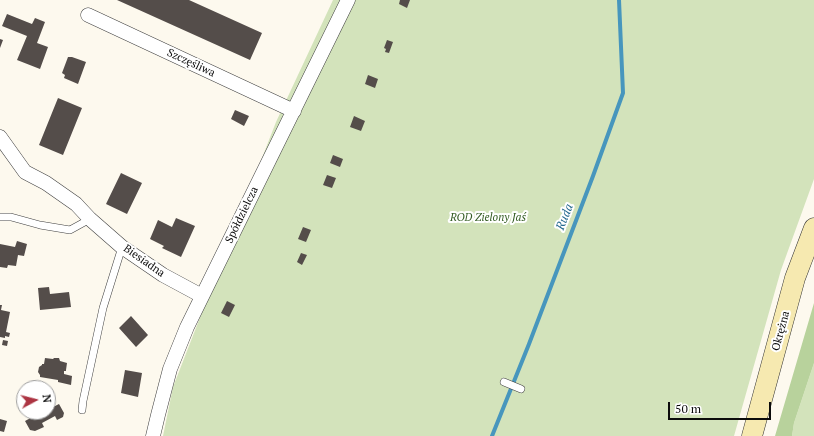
<!DOCTYPE html>
<meta charset="utf-8">
<style>
body{margin:0}
#map{position:relative;width:814px;height:436px;overflow:hidden;background:#fdf9ee;font-family:"PT Serif",serif}
canvas{display:block}
.north{position:absolute;left:16px;top:380px;width:40px;height:40px;box-sizing:border-box;background:#fff;border:1px solid #9e9e9e;border-radius:50%;rotate:83deg;font-size:11px;font-weight:700;line-height:16px;text-align:center;color:#0c0c0c}
.north::after{content:'';display:block;margin:auto;width:14px;height:18px;background:#ac3442;clip-path:polygon(50% 0,100% 100%,50% 72%,0 100%)}
.scale{position:absolute;left:668px;top:402px;width:103px;height:18px;box-sizing:border-box;border:2px solid #0c0c0c;border-top:0;padding-left:5px;font-size:12px;line-height:14px;white-space:nowrap;color:#0c0c0c;-webkit-text-stroke:3px #fff;paint-order:stroke}
</style>
<div id="map">
<canvas width="814" height="436"></canvas>
<div class="north">N</div>
<div class="scale">50 m</div>
</div>
<script>
const c = document.querySelector('canvas').getContext('2d');
c.lineJoin = 'round';
function fillPath(path, color) { c.fillStyle = color; c.fill(path, 'evenodd'); }
const poly = rows => new Path2D(rows.map(r => 'M' + r).join(''));
function trace(path, color, width, dash) { c.strokeStyle = color; c.lineWidth = width; c.lineCap = dash ? 'butt' : 'round'; c.setLineDash(dash || []); c.stroke(path); }
function drawText(font, color, halo, rows, align = 'center') {
  c.font = font + ' "PT Serif",serif'; c.lineWidth = 4; c.setLineDash([]); c.textBaseline = 'middle'; c.strokeStyle = halo; c.fillStyle = color; for (const [text, x, y, turn = 0] of rows) {
    c.save(); c.translate(x, y); c.rotate((+turn || 0) * Math.PI / 180); c.textAlign = isNaN(turn) ? turn : align; if (halo) c.strokeText(text, 0, 0); c.fillText(text, 0, 0); c.restore();
  }
}
fillPath(poly([
 [333,0,814,0,814,179,781,270,734,436,163,436,173,387,276,122],
 [814,363,814,436,792,436,794,423]
]), '#d3e3bb');
fillPath(poly([
 [814,303,814,363,794,423,792,436,775,436]
]), '#b8d29c');
trace(poly([
 [492,436,529,344,593,176,623,93,619,0]
]), '#4796bd', 4);
fillPath(poly([
 [117,0,189,0,262,33,250,60],
 [400,0,410,0,407,8,399,4],
 [7,14,32,24,35,18,45,22,37,43,48,47,40,69,17,60,27,36,2,26],
 [0,39,3,40,0,48],
 [387,40,393,42,389,53,385,52,386,49,384,48],
 [68,57,72,57,86,62,78,84,64,78,65,75,62,73],
 [368,75,378,79,375,88,365,84],
 [58,98,82,108,63,155,39,145],
 [235,110,249,116,244,126,231,119],
 [354,116,365,121,361,131,350,127],
 [333,155,343,159,340,167,330,163],
 [121,173,142,183,127,214,106,204],
 [327,175,336,178,332,188,323,185],
 [176,218,195,226,181,257,162,248,164,246,150,239,158,220,172,227],
 [303,227,311,230,306,242,298,239],
 [17,241,27,244,24,256,18,255,16,266,8,265,7,268,0,267,0,244,15,247],
 [301,253,307,255,302,265,297,262],
 [49,287,50,294,69,292,71,307,40,310,38,288],
 [227,301,235,305,229,317,221,313],
 [0,305,2,305,1,310,10,312,6,332,10,333,9,337,5,336,5,338,0,337],
 [131,316,148,335,136,347,119,328],
 [3,340,8,341,7,346,2,345],
 [45,358,53,359,54,358,59,358,60,361,67,363,66,370,66,371,64,371,64,374,72,376,71,385,58,382,58,380,40,377,40,375,38,372,39,367,42,365,42,364,44,364],
 [125,370,142,373,138,397,121,393],
 [50,402,53,407,59,404,64,413,63,417,57,420,55,416,42,423,44,427,35,431,30,430,25,421,36,415,35,412,48,412,48,404],
 [0,419,7,421,4,432,0,431]
]), '#544d4a');
const lane = poly([
 [0,217,11,217,40,225,70,230,90,219],
 [504,382,521,389],
 [82,410,83,401,103,308,122,247]
]);
const street = poly([
 [88,15,294,111],
 [0,137,25,172,46,183,76,204,90,219,122,247,163,275,202,296],
 [153,436,158,415,170,369,187,327,348,0]
]);
const secondary = poly([
 [752,436,795,278,814,228]
]);
trace(lane, '#3f3f3f', 8);
trace(street, '#3f3f3f', 15);
trace(secondary, '#2e2e2e', 21);
trace(lane, '#fff', 7);
trace(street, '#fff', 14);
trace(secondary, '#f6e9b0', 20);
drawText('11px', '#0c0c0c', '#fff', [
 ["Szczęśliwa",191,63,25],
 ["Spółdzielcza",242,215,-64],
 ["Biesiadna",144,261,35],
 ["Okrężna",781,331,-75]
]);
drawText('italic 11px', '#345c24', '#fff', [
 ["ROD Zielony Jaś",488,218]
]);
drawText('italic 12px', '#24688f', '#fff', [
 ["Ruda",565,217,-69]
]);
</script>
